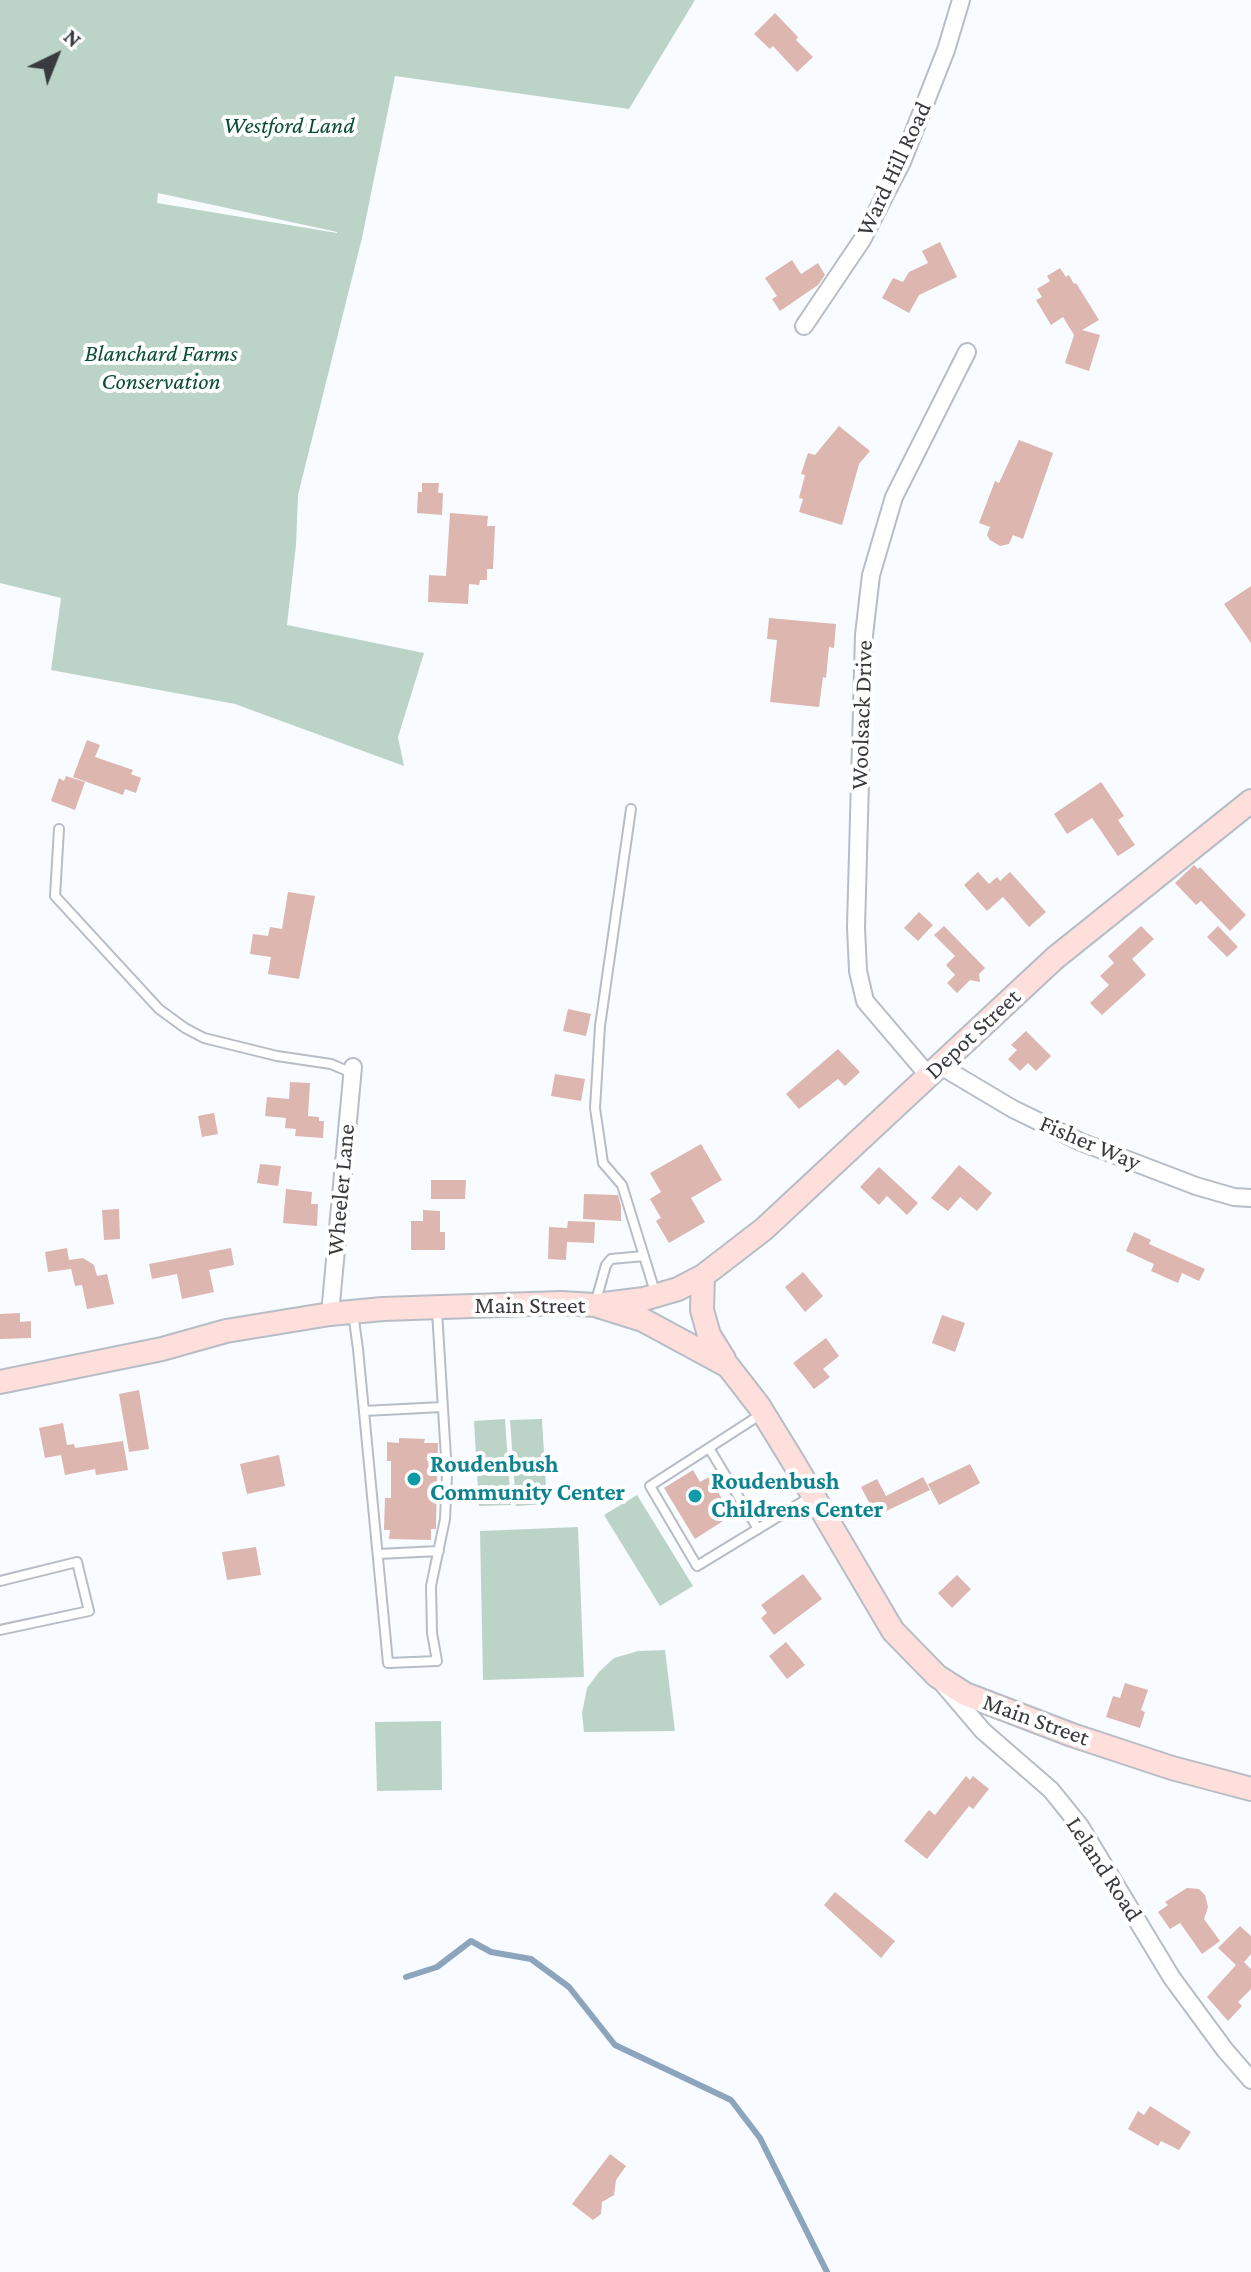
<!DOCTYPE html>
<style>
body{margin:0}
#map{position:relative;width:1251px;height:2272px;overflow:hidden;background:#f8fbff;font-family:"Crimson Pro",serif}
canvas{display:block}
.north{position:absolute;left:16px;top:16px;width:80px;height:80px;-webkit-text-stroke:6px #fff;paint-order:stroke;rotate:43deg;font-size:22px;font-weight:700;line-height:32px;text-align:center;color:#383a3e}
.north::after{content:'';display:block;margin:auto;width:28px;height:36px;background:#383a3e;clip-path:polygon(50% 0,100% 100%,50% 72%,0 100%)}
</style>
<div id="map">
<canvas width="1251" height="2272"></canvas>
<div class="north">N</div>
</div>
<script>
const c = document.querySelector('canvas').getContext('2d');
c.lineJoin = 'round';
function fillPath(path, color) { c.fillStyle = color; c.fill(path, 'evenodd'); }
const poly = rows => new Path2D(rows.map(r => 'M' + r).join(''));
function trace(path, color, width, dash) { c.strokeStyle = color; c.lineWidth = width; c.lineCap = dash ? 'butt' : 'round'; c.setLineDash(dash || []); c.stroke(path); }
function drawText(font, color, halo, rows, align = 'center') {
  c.font = font + ' "Crimson Pro",serif'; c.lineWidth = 8; c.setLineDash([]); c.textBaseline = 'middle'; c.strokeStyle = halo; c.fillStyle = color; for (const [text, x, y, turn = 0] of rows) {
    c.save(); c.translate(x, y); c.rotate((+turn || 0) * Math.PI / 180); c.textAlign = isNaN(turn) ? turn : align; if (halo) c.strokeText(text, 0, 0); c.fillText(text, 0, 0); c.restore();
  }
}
fillPath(poly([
 [0,0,695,0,629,109,395,76,362,238,298,495,296,545,287,625,424,653,398,737,404,766,235,704,51,670,61,598,0,583],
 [158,193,337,232,337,233,157,203],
 [505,1419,511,1505,479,1506,474,1421],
 [542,1419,547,1504,516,1506,510,1420],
 [637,1495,693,1586,660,1606,604,1515],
 [578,1527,584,1677,483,1680,480,1531],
 [665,1650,675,1731,584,1732,582,1713,587,1688,599,1672,614,1658,638,1651],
 [441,1721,442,1790,377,1791,375,1722]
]), '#bcd4c8');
trace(poly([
 [406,1977,437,1967,471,1941,491,1952,531,1959,569,1987,615,2045,731,2100,760,2138,827,2272]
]), '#8ca4bc', 6);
fillPath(poly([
 [775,13,798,37,796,40,813,57,797,72,773,46,770,49,754,34],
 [940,242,957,277,919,295,909,313,882,298,893,278,903,282,909,272,928,263,922,251],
 [792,260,801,274,818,263,825,275,818,285,780,311,772,299,777,296,765,278],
 [1060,268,1066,277,1069,275,1074,284,1076,283,1099,320,1082,330,1100,335,1089,371,1065,363,1074,335,1063,317,1051,325,1036,300,1042,297,1037,289,1050,281,1047,276],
 [839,426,870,451,859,464,842,525,799,512,803,499,799,498,805,475,801,474,808,453,815,455],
 [1019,440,1053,453,1023,539,1013,535,1009,544,1000,546,990,540,987,535,990,527,979,523,995,481,999,483],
 [422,483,439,483,438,493,443,493,442,515,417,513,418,492,422,492],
 [450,513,488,516,487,526,495,526,493,569,487,569,487,580,480,580,479,585,469,584,468,604,428,602,429,575,446,576],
 [1251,586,1251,643,1224,604],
 [769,618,836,624,834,648,829,647,826,678,823,677,819,707,770,702,777,640,767,639],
 [87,740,100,745,95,757,133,770,131,774,141,778,136,793,125,789,123,795,73,777],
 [66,776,85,782,75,810,51,801,59,778,64,781],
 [1101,782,1124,816,1118,820,1135,845,1118,856,1092,818,1067,834,1054,814],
 [1194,865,1198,869,1200,867,1246,915,1230,931,1201,901,1196,905,1175,883],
 [978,872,989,884,997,877,1000,881,1010,872,1046,912,1029,927,1003,897,987,911,964,885],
 [288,892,315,896,299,979,268,974,271,957,250,954,253,934,268,936,270,927,282,929],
 [919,912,933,925,918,941,904,928],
 [944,926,985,968,979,974,980,982,970,980,957,993,947,983,955,975,946,965,955,956,934,935],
 [1141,926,1154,939,1132,959,1146,975,1102,1015,1090,1003,1109,985,1100,976,1114,963,1108,956],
 [1218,926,1238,947,1227,957,1207,937],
 [568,1009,591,1014,586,1036,563,1031],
 [1026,1031,1051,1056,1036,1071,1028,1063,1020,1071,1008,1059,1017,1050,1011,1045],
 [838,1049,860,1072,845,1086,838,1079,799,1109,786,1094],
 [555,1074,585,1079,581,1101,551,1096],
 [290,1082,310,1083,308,1116,319,1117,319,1121,324,1121,323,1138,295,1136,296,1129,285,1128,286,1118,265,1116,267,1097,289,1099],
 [214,1113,218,1134,202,1137,198,1116],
 [701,1144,722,1180,691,1198,705,1222,669,1243,656,1221,661,1218,650,1199,661,1192,650,1173],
 [260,1164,281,1166,278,1186,257,1183],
 [959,1165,992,1193,977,1211,960,1197,948,1211,931,1198],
 [879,1167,918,1203,907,1215,887,1196,879,1205,860,1187],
 [431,1180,466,1180,465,1199,431,1199],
 [286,1189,312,1192,311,1204,318,1204,317,1226,283,1223],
 [584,1194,618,1195,621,1206,621,1221,583,1219],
 [119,1209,120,1239,104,1240,102,1210],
 [423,1210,440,1211,440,1232,445,1232,445,1250,411,1250,411,1221,423,1221],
 [568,1221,595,1222,594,1243,567,1242,566,1260,548,1259,549,1227,567,1228],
 [1134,1232,1151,1240,1149,1244,1205,1269,1199,1281,1182,1273,1178,1283,1151,1271,1154,1264,1126,1251],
 [67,1248,69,1260,83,1258,94,1265,97,1276,107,1274,114,1304,87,1309,82,1285,75,1286,70,1264,71,1269,48,1272,45,1252],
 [231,1248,234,1265,209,1270,214,1292,182,1299,177,1274,152,1279,149,1264],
 [803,1272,823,1296,805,1312,785,1287],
 [20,1313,20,1322,31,1321,31,1338,0,1339,0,1314],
 [942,1315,965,1323,955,1352,932,1343],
 [826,1338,839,1356,823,1369,830,1377,814,1389,793,1363],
 [139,1390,149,1449,129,1452,119,1394],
 [63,1423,67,1445,74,1444,75,1448,123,1441,128,1470,96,1475,95,1469,65,1475,61,1455,45,1458,39,1428],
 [399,1438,425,1439,424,1443,438,1443,436,1526,436,1529,431,1529,431,1540,389,1539,390,1530,384,1530,385,1498,391,1498,391,1461,387,1461,387,1442,399,1443],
 [279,1455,285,1486,247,1494,240,1464],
 [970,1464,980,1483,939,1505,928,1484],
 [693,1470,700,1482,709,1477,726,1505,717,1510,723,1521,695,1539,664,1488],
 [923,1477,930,1490,876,1516,861,1487,877,1479,886,1496],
 [256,1547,261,1575,227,1580,222,1552],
 [803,1574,822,1599,774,1635,761,1618,767,1613,761,1605],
 [957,1575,971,1589,952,1608,938,1593],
 [786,1642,805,1665,787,1679,769,1656],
 [1125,1683,1148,1690,1141,1710,1145,1712,1140,1728,1106,1717,1113,1696,1120,1698],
 [966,1776,970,1780,973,1776,989,1789,973,1809,969,1806,927,1859,904,1841,929,1810,935,1815],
 [1187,1888,1199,1889,1205,1895,1208,1907,1204,1919,1220,1941,1202,1954,1180,1923,1170,1929,1158,1912,1168,1905,1165,1902],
 [835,1892,895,1941,881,1958,824,1905],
 [1240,1926,1251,1936,1251,1954,1244,1962,1251,1969,1251,1989,1238,2002,1242,2006,1228,2021,1207,1997,1236,1965,1218,1948],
 [1150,2106,1191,2132,1179,2150,1161,2141,1158,2146,1128,2129,1138,2111,1144,2115],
 [610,2154,626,2166,616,2180,614,2195,602,2202,601,2214,593,2220,572,2204]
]), '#dcb6af');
const lane = poly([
 [631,809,600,1026,595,1108,603,1163,622,1185,656,1295],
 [59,829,55,896,159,1009,185,1028,204,1038,277,1056,331,1064,352,1073],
 [595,1304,606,1265,611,1259,644,1256],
 [353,1313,358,1349,388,1663,437,1661,432,1633,431,1586,445,1519,447,1474,437,1311],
 [364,1411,442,1407],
 [763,1413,650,1486,697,1566,812,1496],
 [709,1448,758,1529],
 [378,1554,439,1551],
 [0,1581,77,1562,89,1611,0,1630]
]);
const street = poly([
 [804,326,862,240,902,162,946,50,961,0],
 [939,1065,1013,1109,1081,1142,1196,1186,1234,1197,1251,1198],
 [928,1075,865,1001,858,971,856,927,864,635,871,575,894,497,967,352],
 [330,1314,353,1067],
 [943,1684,983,1731,1051,1790,1080,1826,1172,1978,1225,2050,1251,2080]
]);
const secondary = poly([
 [604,1304,644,1299,678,1289,703,1276],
 [724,1359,709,1335,702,1310,703,1276,764,1229,1055,958,1251,801],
 [0,1382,162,1349,226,1331,330,1314,383,1309,561,1303,595,1305,643,1320,728,1366,759,1406,794,1463,893,1631,937,1676,965,1694,1072,1735,1172,1768,1251,1789]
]);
trace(lane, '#b7bdc6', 12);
trace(street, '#b7bdc6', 20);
trace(secondary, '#b7bdc6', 26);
trace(lane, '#fff', 8);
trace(street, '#fff', 16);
trace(secondary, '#fedfdc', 22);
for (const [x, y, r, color] of [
 [414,1479,8,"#0f9aa8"],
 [695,1496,8,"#0f9aa8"]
]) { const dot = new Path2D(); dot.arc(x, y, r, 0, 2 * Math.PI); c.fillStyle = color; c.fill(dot); trace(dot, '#fff', 3); }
drawText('italic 24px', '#0a4d36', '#fff', [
 ["Westford Land",289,126],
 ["Blanchard Farms",161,354],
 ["Conservation",161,382]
]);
drawText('24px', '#383a3e', '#fff', [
 ["Ward Hill Road",894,169,-65],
 ["Woolsack Drive",862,715,-88],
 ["Depot Street",973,1034,-43],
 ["Fisher Way",1090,1143,23],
 ["Wheeler Lane",341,1190,-85],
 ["Main Street",530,1306],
 ["Main Street",1036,1720,20],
 ["Leland Road",1104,1869,57]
]);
drawText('bold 24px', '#0d838f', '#fff', [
 ["Roudenbush",430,1465],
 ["Community Center",430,1493],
 ["Roudenbush",711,1482],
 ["Childrens Center",711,1510]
], 'left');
</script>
